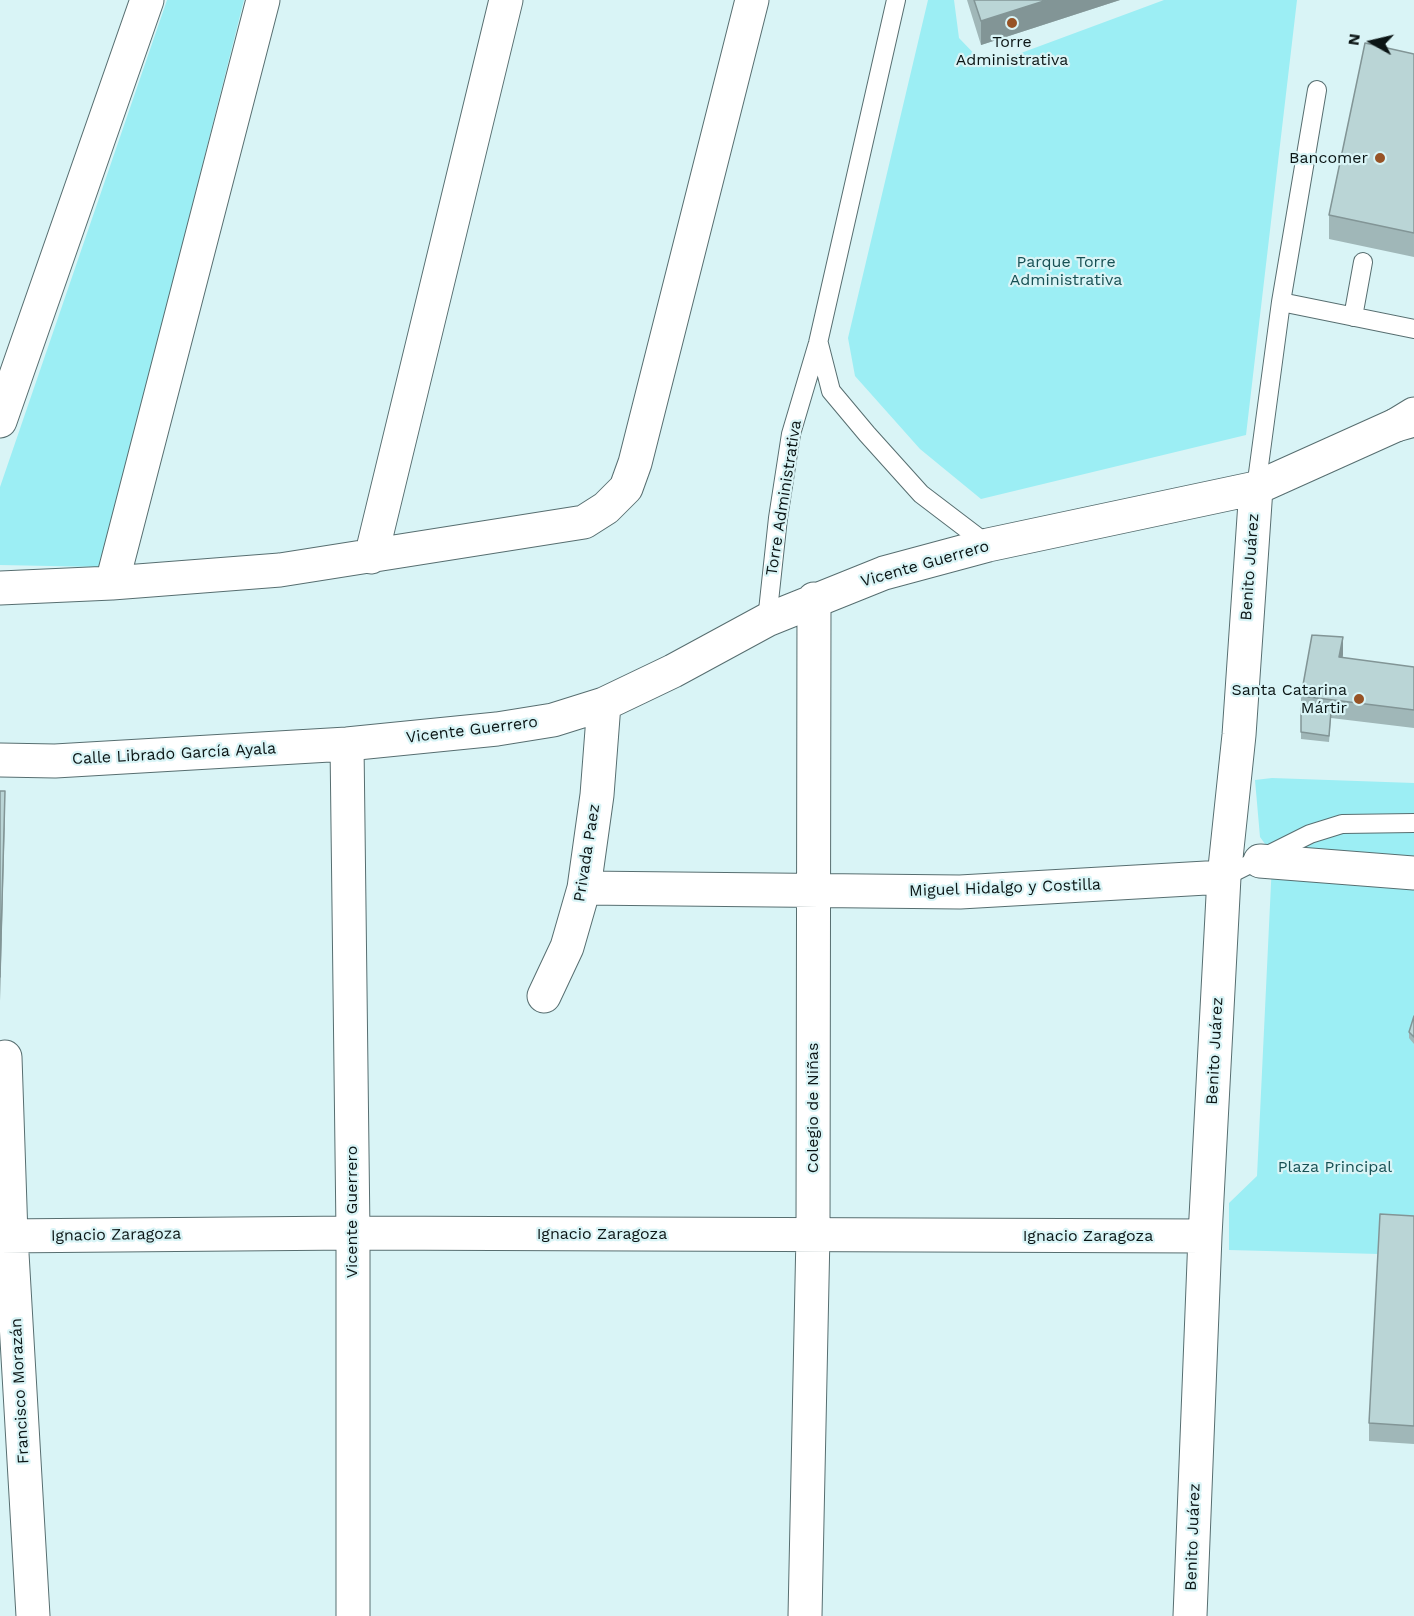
<!DOCTYPE html>
<meta charset="utf-8">
<style>
body{margin:0}
#map{position:relative;width:1414px;height:1616px;overflow:hidden;background:#d9f4f6;font-family:"Work Sans",sans-serif}
canvas{display:block}
.north{position:absolute;left:1342px;top:12px;width:60px;height:60px;-webkit-text-stroke:4px #d9f4f6;paint-order:stroke;rotate:278deg;font-size:16px;font-weight:700;line-height:24px;text-align:center;color:#0b1515}
.north::after{content:'';display:block;margin:auto;width:21px;height:27px;background:#0b1515;clip-path:polygon(50% 0,100% 100%,50% 72%,0 100%)}
</style>
<div id="map">
<canvas width="1414" height="1616"></canvas>
<div class="north">N</div>
</div>
<script>
const c = document.querySelector('canvas').getContext('2d');
c.lineJoin = 'round';
function fillPath(path, color) { c.fillStyle = color; c.fill(path, 'evenodd'); }
const poly = rows => new Path2D(rows.map(r => 'M' + r).join(''));
function trace(path, color, width, dash) { c.strokeStyle = color; c.lineWidth = width; c.lineCap = dash ? 'butt' : 'round'; c.setLineDash(dash || []); c.stroke(path); }
function drawText(font, color, halo, rows, align = 'center') {
  c.font = font + ' "Work Sans",sans-serif'; c.lineWidth = 4.5; c.setLineDash([]); c.textBaseline = 'middle'; c.strokeStyle = halo; c.fillStyle = color; for (const [text, x, y, turn = 0] of rows) {
    c.save(); c.translate(x, y); c.rotate((+turn || 0) * Math.PI / 180); c.textAlign = isNaN(turn) ? turn : align; if (halo) c.strokeText(text, 0, 0); c.fillText(text, 0, 0); c.restore();
  }
}
fillPath(poly([
 [167,0,244,0,101,567,0,565,0,487],
 [928,0,954,0,959,38,986,66,1164,0,1297,0,1246,435,981,499,920,449,855,376,848,338],
 [1272,778,1414,783,1414,1234,1379,1254,1229,1250,1229,1203,1257,1176,1272,863,1268,848,1260,837,1255,780]
]), '#9ceef4');
const lane = poly([
 [1281,302,1414,329],
 [1353,317,1363,262],
 [819,344,831,391,867,434,921,494,988,545],
 [1256,488,1281,302,1317,90],
 [767,620,778,518,791,434,818,343,896,0],
 [1224,877,1310,834,1342,824,1414,823]
]);
const street = poly([
 [0,421,147,0],
 [371,557,506,0],
 [112,583,263,0],
 [0,588,112,583,280,570,584,522,606,508,626,488,635,463,752,0],
 [347,744,353,1233,353,1616],
 [0,760,55,761,347,744,497,729,553,720,604,704,673,671,767,620,884,573,988,545,1256,488,1396,425,1414,420],
 [1260,861,1414,873],
 [584,888,960,892,1224,877],
 [544,996,567,947,584,888,597,795,604,704],
 [5,1057,11,1236,33,1616],
 [0,1236,353,1233,1205,1236],
 [805,1616,813,1234,814,599],
 [1190,1616,1205,1236,1224,877,1239,735,1256,488]
]);
const secondary = poly([
 [1396,425,1414,414]
]);
trace(lane, '#576e70', 20);
trace(street, '#576e70', 35);
trace(secondary, '#576e70', 35);
trace(lane, '#fff', 18);
trace(street, '#fff', 33);
trace(secondary, '#fff', 33);
fillPath(poly([
 [967,0,1120,0,981,45],
 [1414,54,1414,257,1329,239,1329,215],
 [1343,655,1342,658,1414,667,1414,728,1331,718,1329,742,1301,739,1301,696],
 [1414,1016,1414,1044,1409,1038,1409,1032],
 [1414,1216,1414,1444,1369,1441,1369,1423]
]), '#a0b7b8');
fillPath(poly([
 [1047,0,1120,0,981,45,981,21],
 [1343,637,1343,655,1339,676,1339,657],
 [5,791,5,814,0,1001,0,977]
]), '#829596');
const building = poly([
 [974,0,1047,0,981,21,974,0],
 [1365,43,1414,54,1414,233,1329,215,1365,43],
 [1312,635,1343,637,1339,657,1414,667,1414,710,1301,696,1312,635],
 [1301,708,1331,711,1329,736,1301,732,1301,708],
 [0,791,5,791,0,977,0,791],
 [1414,1016,1414,1037,1409,1032,1414,1016],
 [1380,1214,1414,1216,1414,1426,1369,1423,1380,1214]
]);
fillPath(building, '#bad5d6');
trace(building, '#829596', 1.5);
for (const [x, y, r, color] of [
 [1012,23,6,"#975326"],
 [1380,158,6,"#975326"],
 [1359,699,6,"#975326"]
]) { const dot = new Path2D(); dot.arc(x, y, r, 0, 2 * Math.PI); c.fillStyle = color; c.fill(dot); trace(dot, '#d9f4f6', 2); }
drawText('16px', '#0b1515', '#d9f4f6', [
 ["Torre",1012,42,"center"],
 ["Administrativa",1012,60,"center"],
 ["Bancomer",1368,158],
 ["Santa Catarina",1347,690],
 ["Mártir",1347,708]
], 'right');
drawText('16px', '#175054', '#d9f4f6', [
 ["Parque Torre",1066,262],
 ["Administrativa",1066,280],
 ["Plaza Principal",1335,1167]
]);
drawText('16px', '#0b1515', '#d9f4f6', [
 ["Torre Administrativa",784,498,-81],
 ["Vicente Guerrero",925,564,-16],
 ["Benito Juárez",1250,567,-86],
 ["Vicente Guerrero",472,730,-7],
 ["Calle Librado García Ayala",174,754,-3],
 ["Privada Paez",587,853,-81],
 ["Miguel Hidalgo y Costilla",1005,888,-2],
 ["Benito Juárez",1215,1051,-87],
 ["Colegio de Niñas",813,1108,-90],
 ["Vicente Guerrero",352,1212,-90],
 ["Ignacio Zaragoza",602,1234],
 ["Ignacio Zaragoza",116,1235,-1],
 ["Ignacio Zaragoza",1088,1236],
 ["Francisco Morazán",20,1391,-93],
 ["Benito Juárez",1193,1537,-88]
]);
</script>
